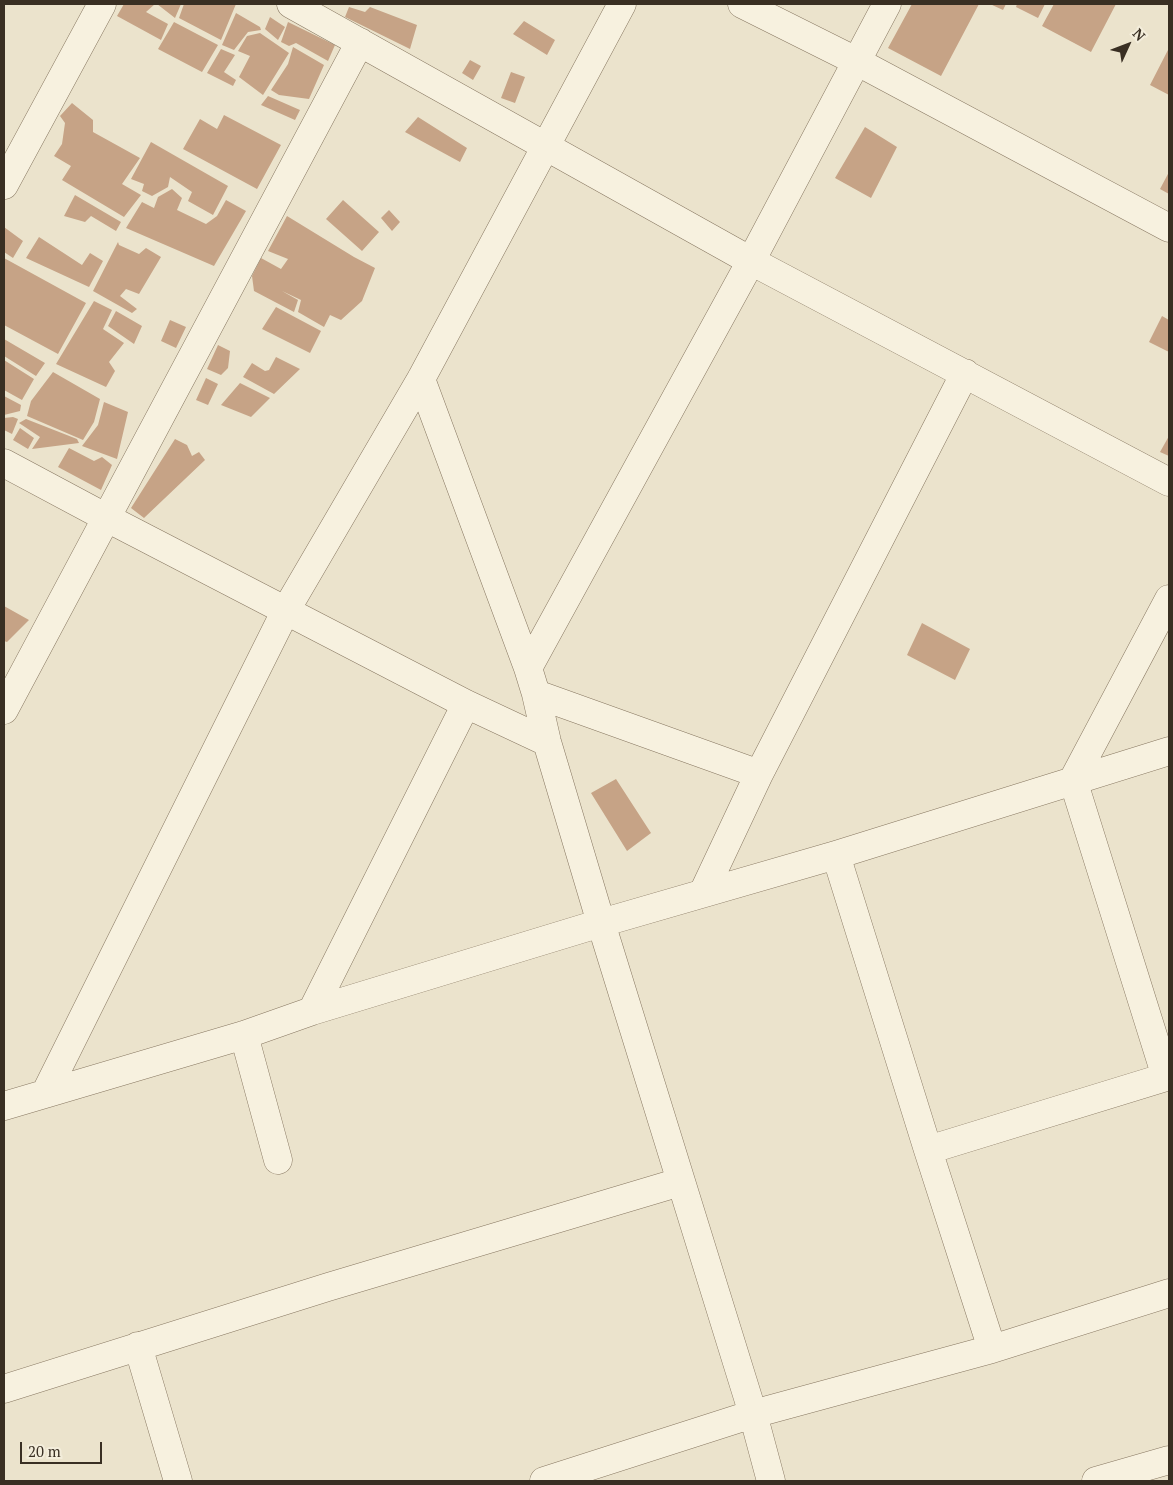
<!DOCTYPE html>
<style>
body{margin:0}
#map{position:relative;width:1173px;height:1485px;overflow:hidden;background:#ebe3cc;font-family:"PT Serif",serif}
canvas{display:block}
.frame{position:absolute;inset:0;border:5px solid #392f23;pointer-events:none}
.north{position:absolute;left:1103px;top:20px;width:50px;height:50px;-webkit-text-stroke:4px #f3eddb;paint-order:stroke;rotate:47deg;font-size:14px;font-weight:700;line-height:20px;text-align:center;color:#392f23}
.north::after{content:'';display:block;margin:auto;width:18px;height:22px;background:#392f23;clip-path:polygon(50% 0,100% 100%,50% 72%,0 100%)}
.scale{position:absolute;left:20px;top:1442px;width:82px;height:22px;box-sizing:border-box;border:2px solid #392f23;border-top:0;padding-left:6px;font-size:15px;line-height:18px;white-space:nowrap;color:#392f23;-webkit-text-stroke:4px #f3eddb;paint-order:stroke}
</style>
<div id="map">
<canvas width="1173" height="1485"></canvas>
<div class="frame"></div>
<div class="north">N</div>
<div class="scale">20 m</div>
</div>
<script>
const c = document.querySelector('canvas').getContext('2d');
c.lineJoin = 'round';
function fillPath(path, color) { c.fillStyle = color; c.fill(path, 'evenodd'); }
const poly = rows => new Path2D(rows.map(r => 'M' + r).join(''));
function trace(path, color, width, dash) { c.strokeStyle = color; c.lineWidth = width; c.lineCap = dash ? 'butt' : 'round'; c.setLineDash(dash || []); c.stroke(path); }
fillPath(poly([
 [124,4,155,4,146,12,168,24,161,40,117,16],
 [157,4,181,4,175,18],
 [184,4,236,4,221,40,179,18],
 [912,4,979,4,941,76,888,48],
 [990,4,1006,4,1003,10],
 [1017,4,1045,4,1038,18,1016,7],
 [1054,4,1116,4,1091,52,1042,26],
 [349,7,365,12,370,7,417,25,410,49,345,17],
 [236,13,260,27,261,30,248,32,234,50,222,45],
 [270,17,285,27,278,40,265,29],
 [524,21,555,40,547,55,513,34],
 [174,22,218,45,202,72,158,49],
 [288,22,335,45,328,61,296,43,289,46,281,42],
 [260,33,289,53,263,95,239,77,250,56,238,51,247,36],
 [293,47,324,65,309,99,279,95,271,90,288,64],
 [1169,48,1169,95,1150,85],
 [221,49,235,55,224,72,236,80,233,86,207,73],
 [470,60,481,66,473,80,462,73],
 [511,72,525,77,515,103,501,98],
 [268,96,300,110,295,120,261,105],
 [72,103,93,120,93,132,140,158,122,184,141,195,124,217,62,180,71,166,54,156,62,144,65,123,60,116],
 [224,115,281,145,257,189,183,149,200,119,217,129],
 [418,117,467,148,460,162,405,132],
 [865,127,897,147,871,198,835,178],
 [151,142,228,186,213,215,188,201,192,192,170,177,168,187,152,196,142,191,144,184,131,179],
 [1169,172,1169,194,1160,189],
 [172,189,182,198,177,210,206,224,217,216,226,200,246,211,214,266,126,228,142,202,154,208,158,197],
 [75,195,121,222,116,231,91,216,85,222,64,216],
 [343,200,379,232,362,251,326,219],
 [389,210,400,222,392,231,381,218],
 [287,216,354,257,375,268,362,301,341,320,330,315,324,327,298,312,301,300,282,291,298,300,294,312,254,291,252,276,261,258,281,269,288,259,268,251],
 [4,227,23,241,13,258,4,252],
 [39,237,82,265,90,253,103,261,89,287,26,258],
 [118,242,119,245,139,254,146,248,161,257,139,294,126,289,120,296,137,309,132,313,93,291],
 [4,258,86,303,58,354,4,325],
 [94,301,112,310,103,329,124,343,109,362,115,371,106,387,56,364],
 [276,307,321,331,310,353,262,329],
 [116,311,142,326,134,344,108,326],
 [1162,316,1169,320,1169,352,1149,342],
 [170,320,186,327,176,348,161,341],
 [4,339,45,363,36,376,4,356],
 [218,345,230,351,228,368,221,375,207,369],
 [276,357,300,369,274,394,243,377,252,363,265,371,269,370],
 [4,360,34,379,22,400,4,390],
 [53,372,100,399,94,422,83,440,27,416,31,401],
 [206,378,218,384,208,405,196,400],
 [240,383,270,398,251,417,221,405],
 [4,396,21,405,20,411,4,415],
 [104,402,128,412,117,459,82,446,98,425],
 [13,417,18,419,12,434,4,430,4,418],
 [26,419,77,439,79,443,32,449,40,437,19,423],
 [20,428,34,438,28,449,13,440],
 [1169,436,1169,456,1160,452],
 [175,439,187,445,192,456,199,452,205,460,144,518,131,508],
 [69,448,94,461,102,457,112,465,101,490,58,467],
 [4,606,29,620,7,642,4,641],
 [922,623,970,649,955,680,907,655],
 [616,779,651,833,627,851,591,793]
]), '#c6a386');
const minor = poly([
 [291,4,751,261,1169,482],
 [742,4,856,61,1169,228],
 [4,185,102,4],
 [421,379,528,668,536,694,547,742,601,923,753,1414,771,1481],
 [4,463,105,517,466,704,547,742],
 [528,668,751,261,887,4],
 [536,694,759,774],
 [4,710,360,42],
 [836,855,928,1150,992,1349],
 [703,893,759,774,965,373],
 [312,1011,466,704],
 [244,1035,278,1160],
 [1166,1077,1073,780,1169,599],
 [45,1094,286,610,421,379,622,4],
 [4,1106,244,1035,312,1011,601,923,836,855,1169,751],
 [928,1150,1169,1076],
 [138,1346,178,1481],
 [4,1389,328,1287,680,1182],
 [544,1481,753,1414,992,1349,1169,1293],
 [1096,1481,1169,1460]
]);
trace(minor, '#877761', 29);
trace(minor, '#f7f1df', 28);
</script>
